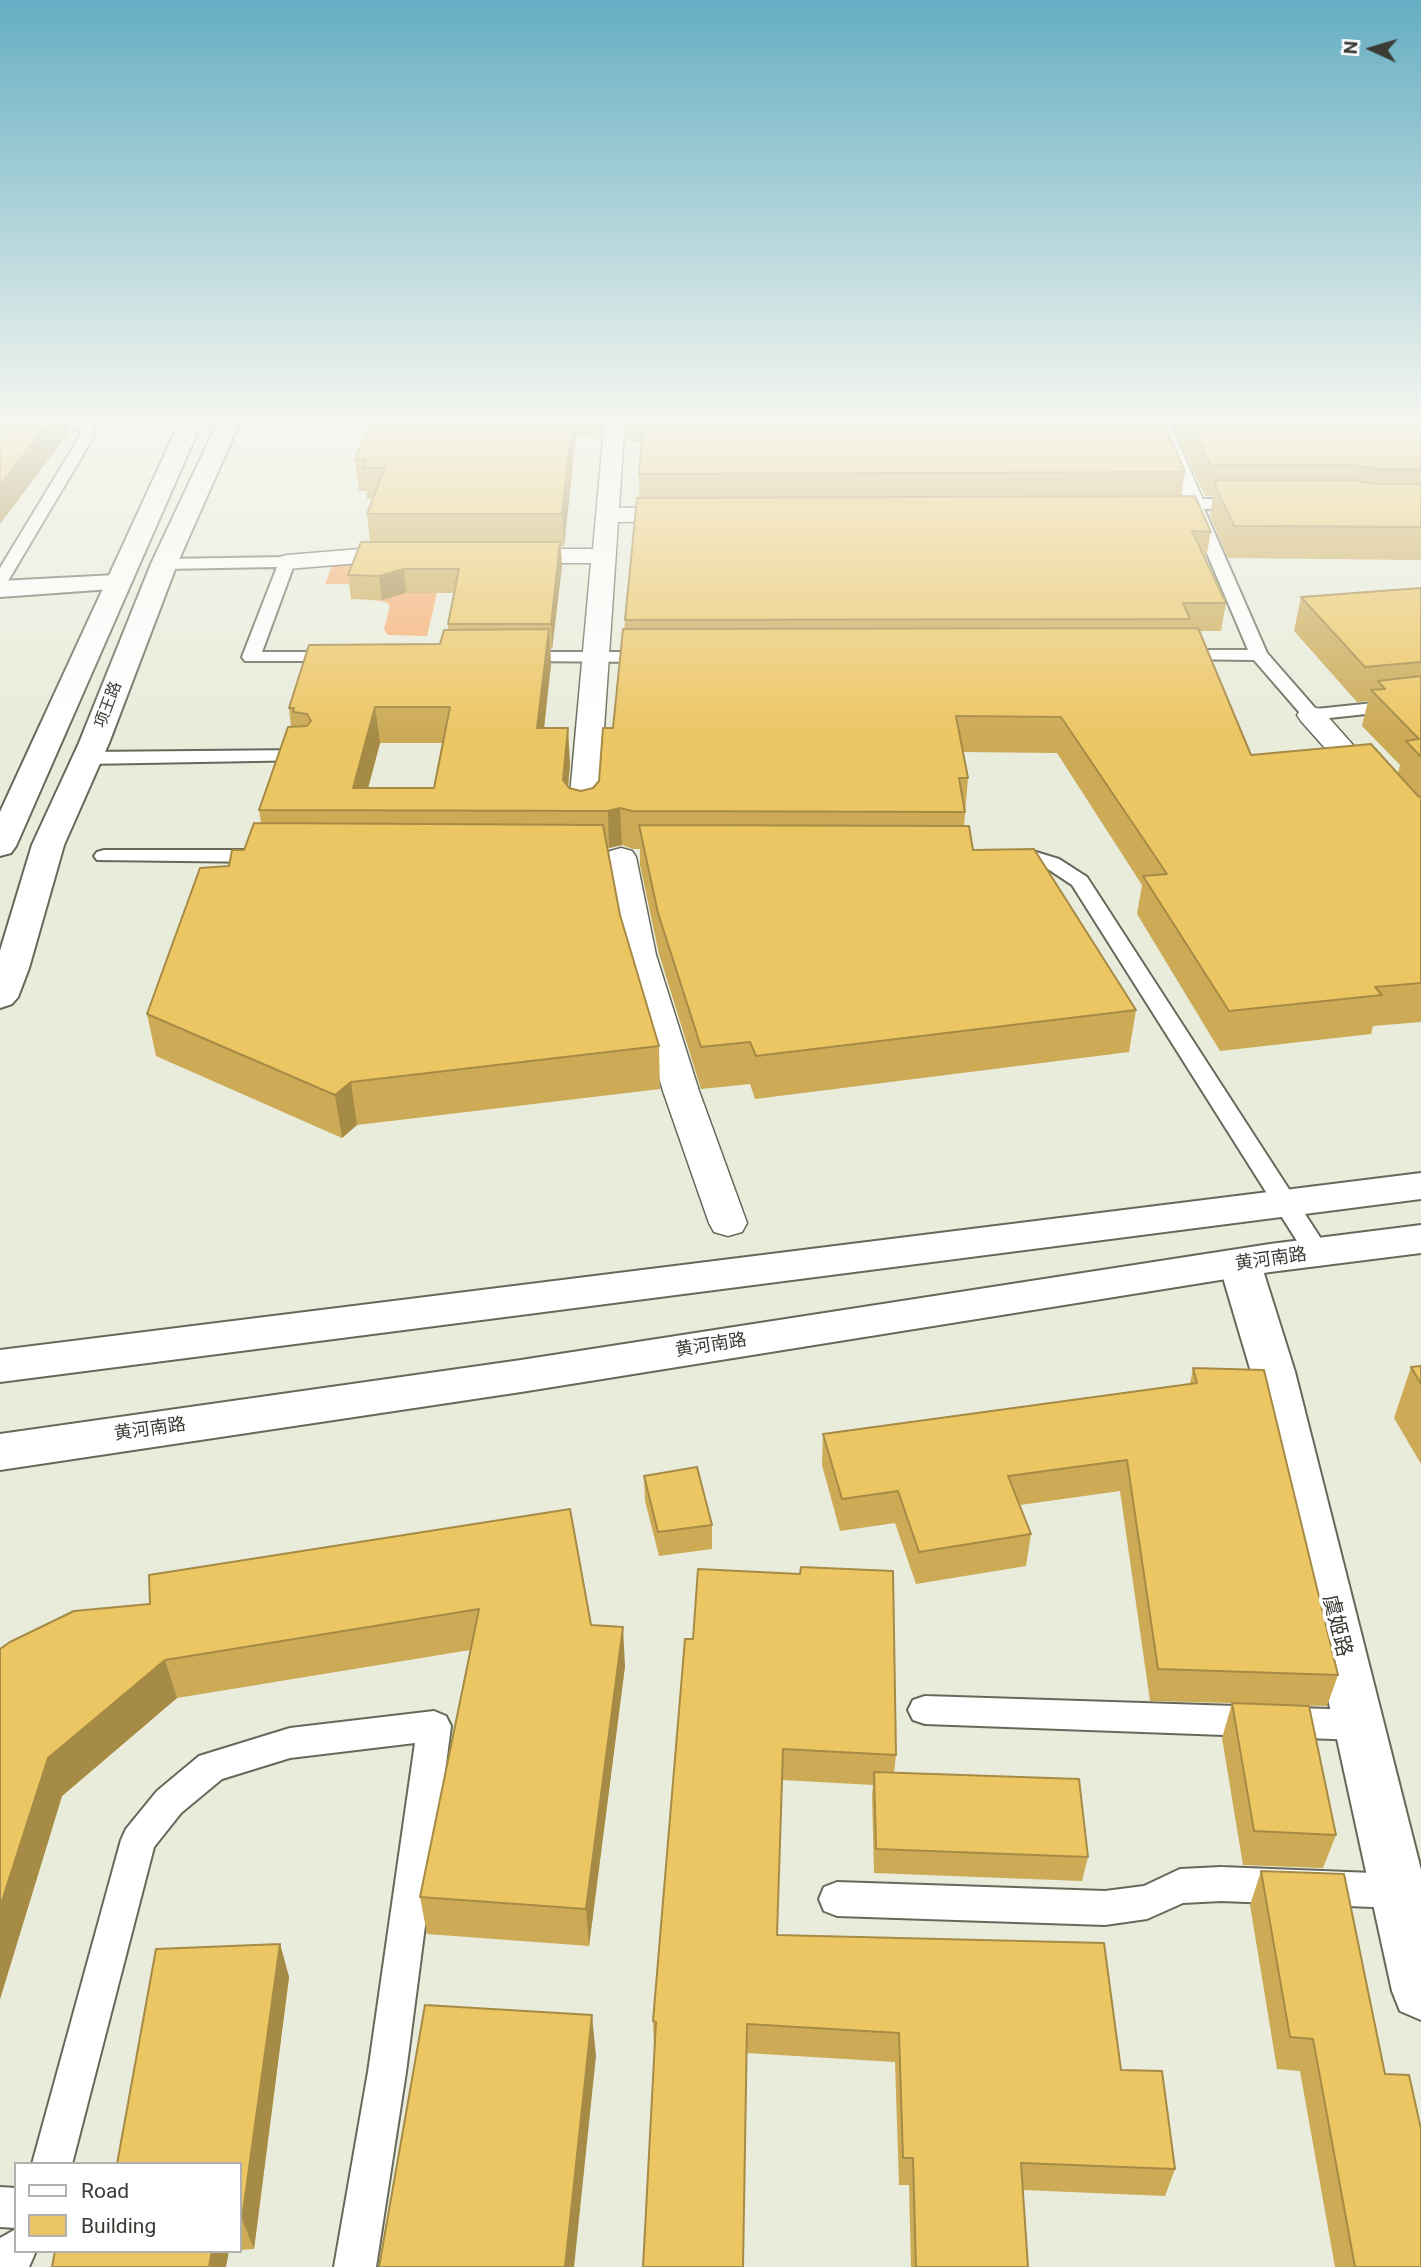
<!DOCTYPE html>
<meta charset="utf-8">
<style>
body{margin:0}
#map{position:relative;width:1421px;height:2267px;overflow:hidden;background:#e9ecdb;font-family:Roboto,sans-serif}
canvas{display:block}
.legend{position:absolute;left:14px;top:2162px;width:228px;height:91px;box-sizing:border-box;background:#fff;border:2px solid #b0b1ae;margin:0;padding:9px 12px;list-style:none;font-size:21px;color:#3a3b35}
.legend li{display:flex;align-items:center;gap:14px;height:35px}
.legend b{width:35px;border:2px solid #b0b1ae}
.north{position:absolute;left:1337px;top:14px;width:70px;height:70px;-webkit-text-stroke:5px #fff;paint-order:stroke;rotate:274deg;font-size:19px;font-weight:700;line-height:28px;text-align:center;color:#3a3b35}
.north::after{content:'';display:block;margin:auto;width:24px;height:32px;background:#3a3b35;clip-path:polygon(50% 0,100% 100%,50% 72%,0 100%)}
</style>
<div id="map">
<canvas width="1421" height="2267"></canvas>
<ul class="legend">
<li><b style="height:9px;background:#fff"></b>Road</li>
<li><b style="height:19px;background:#edc664"></b>Building</li>
</ul>
<div class="north">N</div>
</div>
<script>
const c = document.querySelector('canvas').getContext('2d');
c.lineJoin = 'round';
function fillPath(path, color) { c.fillStyle = color; c.fill(path, 'evenodd'); }
const poly = rows => new Path2D(rows.map(r => 'M' + r).join(''));
function trace(path, color, width, dash) { c.strokeStyle = color; c.lineWidth = width; c.lineCap = dash ? 'butt' : 'round'; c.setLineDash(dash || []); c.stroke(path); }
function drawText(font, color, halo, rows, align = 'center') {
  c.font = font + ' Roboto,"Noto Sans SC",sans-serif'; c.lineWidth = 7; c.setLineDash([]); c.textBaseline = 'middle'; c.strokeStyle = halo; c.fillStyle = color; for (const [text, x, y, turn = 0] of rows) {
    c.save(); c.translate(x, y); c.rotate((+turn || 0) * Math.PI / 180); c.textAlign = isNaN(turn) ? turn : align; if (halo) c.strokeText(text, 0, 0); c.fillText(text, 0, 0); c.restore();
  }
}
fillPath(poly([
 [333,563,444,563,427,636,388,635,384,629,390,606,386,602,364,599,354,584,325,584]
]), '#f7ac6f');
const service = poly([
 [0,417,81,421,93,417,115,417,92,427,94,436,8,581,0,586,0,568,80,436,80,431,71,427,0,424,0,417],
 [1194,499,1246,499,1254,504,1246,509,1204,509,1267,653,1316,709,1421,698,1421,708,1311,720,1305,719,1254,660,1169,659,1166,655,1175,650,1248,650,1186,504,1194,499],
 [287,557,295,562,262,652,337,652,343,653,346,657,343,661,245,661,242,657,277,567,164,569,156,564,164,559,287,557],
 [517,652,652,652,661,657,652,662,511,661,508,657,517,652],
 [305,750,312,752,314,756,312,760,87,764,78,758,87,752,305,750],
 [104,850,265,850,272,852,275,856,272,860,265,862,97,860,94,856,97,852,104,850],
 [1008,852,1036,852,1059,859,1087,877,1327,1248,1331,1254,1327,1260,1318,1263,1309,1260,1072,885,1045,867,1001,862,998,858,1001,854,1008,852],
 [925,1696,1360,1710,1372,1715,1377,1725,1372,1735,1360,1740,925,1724,913,1720,908,1710,913,1700,925,1696],
 [434,1711,446,1716,451,1726,406,2072,376,2267,334,2267,368,2072,415,1743,290,1758,222,1779,181,1813,154,1847,72,2164,32,2164,121,1840,126,1829,157,1791,199,1756,290,1728,434,1711],
 [1221,1867,1398,1874,1411,1879,1416,1891,1411,1903,1398,1908,1221,1901,1183,1903,1147,1919,1105,1925,837,1916,824,1911,819,1899,824,1887,837,1882,1105,1891,1144,1886,1180,1869,1221,1867],
 [0,2187,16,2188,16,2228,0,2227,0,2187],
 [16,2229,16,2251,36,2251,29,2267,0,2267,0,2238,16,2229]
]);
const pedestrian = poly([
 [605,417,625,417,619,508,687,507,695,509,698,514,695,519,687,521,618,522,598,817,594,823,583,826,572,823,568,817,591,563,512,563,504,561,500,556,504,551,512,549,593,549,605,417],
 [1147,417,1167,417,1205,504,1202,509,1194,511,1186,509,1183,504,1147,417],
 [360,549,405,549,413,551,417,556,413,561,405,563,360,563,287,569,279,567,275,562,279,557,287,555,360,549],
 [1311,707,1321,709,1368,762,1372,768,1368,774,1358,777,1348,774,1301,721,1297,715,1301,709,1311,707],
 [621,848,632,851,636,857,656,955,699,1091,747,1223,742,1232,728,1236,714,1232,709,1223,663,1091,624,955,606,857,610,851,621,848]
]);
const minor = poly([
 [116,575,125,578,129,583,125,588,0,597,0,581,116,575],
 [1240,1250,1255,1254,1261,1264,1295,1372,1421,1870,1421,2020,1400,2011,1392,1991,1334,1725,1251,1372,1219,1264,1225,1254,1240,1250]
]);
const primary = poly([
 [182,417,204,417,16,846,11,853,0,856,0,812,182,417],
 [220,417,242,417,177,564,109,743,64,845,29,968,18,997,12,1004,0,1008,0,951,32,845,79,743,151,564,220,417],
 [1421,1173,1421,1199,0,1382,0,1350,1421,1173],
 [1421,1225,1421,1253,1270,1272,521,1392,0,1470,0,1434,521,1360,1270,1244,1421,1225]
]);
trace(service, '#66695a', 4);
trace(pedestrian, '#66695a', 3);
trace(minor, '#66695a', 4);
trace(primary, '#66695a', 4);
fillPath(service, '#fff');
fillPath(pedestrian, '#fff');
fillPath(minor, '#fff');
fillPath(primary, '#fff');
fillPath(poly([
 [373,417,602,417,600,439,576,436,564,546,561,546,562,566,552,649,550,649,551,664,544,728,570,764,568,787,569,788,581,791,593,788,599,781,613,728,639,498,639,474,642,443,626,441,625,417,1161,417,1185,472,1181,497,1211,532,1206,558,1205,558,1226,603,1221,631,1199,631,1251,755,1398,773,1400,765,1362,726,1368,701,1357,702,1294,631,1301,597,1421,588,1421,1022,1373,1026,1371,1034,1220,1051,1137,914,1142,885,1057,753,963,752,968,778,964,826,973,850,1136,1010,1129,1052,755,1099,750,1084,701,1089,659,954,640,865,640,849,633,849,622,845,608,848,620,915,659,1046,660,1089,357,1125,342,1138,156,1056,147,1014,229,866,244,850,261,823,259,810,291,727,289,708,440,644,448,630,448,624,454,593,406,593,382,600,351,599,348,575,370,542,367,514,373,499,367,499,366,491,359,491,355,460],
 [380,743,443,743,434,788,368,788],
 [1168,417,1421,417,1421,560,1228,558,1210,516,1213,496,1205,496],
 [1421,1366,1421,1464,1394,1418,1411,1367],
 [1193,1368,1338,1675,1327,1706,1284,1705,1336,1835,1323,1868,1243,1865,1222,1738,1232,1703,1150,1701,1120,1491,1020,1505,1031,1534,1026,1566,916,1584,895,1523,840,1531,822,1465,823,1434,1190,1384],
 [644,1476,712,1525,712,1549,659,1556,645,1501],
 [570,1509,591,1625,625,1666,589,1946,427,1934,420,1897,470,1650,177,1698,62,1796,0,1999,0,1649,150,1604],
 [800,1574,896,1755,894,1773,1088,1857,1082,1881,874,1873,872,1796,873,1785,782,1780,777,1935,1121,2070,1175,2169,1165,2196,1023,2190,1028,2267,911,2267,909,2185,899,2185,895,2062,746,2053,654,2050,653,2021,693,1639],
 [1261,1871,1385,2074,1421,2267,1335,2267,1300,2071,1277,2069,1250,1905],
 [280,1944,289,1977,254,2249,240,2250,240,2164]
]), '#ccaa56');
fillPath(poly([
 [53,417,65,417,68,434,0,524,0,485],
 [573,417,575,417,576,436,564,546,562,514],
 [600,417,602,417,600,439],
 [560,542,562,566,552,649,551,624],
 [404,569,406,593,382,600,379,576],
 [549,629,551,664,540,764,537,728],
 [375,707,380,743,362,811,353,788],
 [568,728,570,764,566,811,563,780],
 [620,808,622,845,609,848,608,811],
 [351,1082,357,1125,342,1138,335,1095],
 [623,1627,625,1666,589,1946,586,1909],
 [165,1660,177,1698,62,1796,0,1999,0,1907,48,1758],
 [280,1944,289,1977,254,2249,242,2219],
 [592,2015,596,2056,574,2267,565,2267],
 [212,2251,229,2251,226,2267,209,2267]
]), '#a68b46');
const building = poly([
 [0,417,53,417,0,485,0,417],
 [373,417,573,417,562,514,367,514,385,468,363,468,366,460,355,460,373,417],
 [644,417,1161,417,1185,472,639,474,644,417],
 [1187,417,1421,417,1421,469,1376,469,1352,465,1210,465,1187,417],
 [1216,480,1352,480,1376,484,1421,484,1421,527,1234,526,1215,485,1216,480],
 [1195,496,1211,532,1192,531,1226,603,1183,603,1190,619,625,620,637,498,1195,496],
 [361,542,560,542,551,624,448,624,459,569,404,569,379,576,348,575,361,542],
 [1421,588,1421,662,1365,667,1301,597,1421,588],
 [1198,628,1251,755,1371,744,1418,796,1421,797,1421,983,1375,987,1382,995,1229,1011,1143,876,1167,874,1061,717,956,716,968,778,959,778,965,812,632,811,620,808,608,811,259,810,288,727,307,726,311,721,307,714,293,712,294,708,289,708,309,645,440,644,444,630,549,629,537,728,568,728,563,780,569,788,581,791,593,788,599,781,603,728,613,728,623,629,1198,628],
 [375,707,450,707,434,788,353,788,375,707],
 [1421,676,1421,757,1406,741,1419,739,1371,690,1385,689,1378,681,1421,676],
 [254,823,603,825,620,915,659,1046,351,1082,335,1095,147,1014,200,868,229,866,232,850,244,850,254,823],
 [639,825,969,826,973,850,1034,849,1136,1010,756,1056,750,1042,701,1047,658,913,639,825],
 [1421,1366,1421,1384,1411,1367,1421,1366],
 [1193,1368,1264,1370,1338,1675,1158,1669,1127,1460,1008,1476,1031,1534,919,1552,898,1491,842,1499,823,1434,1197,1383,1193,1368],
 [697,1467,712,1525,658,1532,644,1476,697,1467],
 [570,1509,591,1625,623,1627,586,1909,420,1897,479,1609,165,1660,48,1758,0,1907,0,1649,10,1642,74,1611,150,1604,149,1575,570,1509],
 [801,1567,893,1571,896,1755,783,1749,777,1935,1104,1943,1121,2070,1162,2071,1175,2169,1021,2163,1028,2267,916,2267,913,2158,903,2158,899,2033,747,2024,743,2267,643,2267,656,2022,653,2021,685,1639,693,1639,698,1569,800,1574,801,1567],
 [1232,1703,1309,1706,1336,1835,1254,1831,1232,1703],
 [874,1772,1079,1779,1088,1857,876,1849,874,1772],
 [1261,1871,1344,1874,1385,2074,1409,2075,1421,2129,1421,2267,1355,2267,1313,2039,1290,2037,1261,1871],
 [280,1944,242,2219,240,2219,240,2164,117,2164,156,1949,280,1944],
 [425,2005,592,2015,565,2267,379,2267,425,2005],
 [55,2251,212,2251,209,2267,52,2267,55,2251]
]);
fillPath(building, '#edc664');
trace(building, '#a68b46', 2);
const sky = c.createLinearGradient(0, 0, 0, 735);
sky.addColorStop(0, '#65aec3');
sky.addColorStop(0.57, '#f5f6ef');
sky.addColorStop(1, '#f5f6ef00');
c.fillStyle = sky;
c.fillRect(0, 0, 1421, 735);
drawText('16px', '#3a3b35', '#fff', [
 ["项王路",109,705,-69]
]);
drawText('18px', '#3a3b35', '#fff', [
 ["黄河南路",1271,1260,-8],
 ["黄河南路",711,1346,-9],
 ["黄河南路",150,1430,-8]
]);
drawText('21px', '#3a3b35', '#fff', [
 ["虞姬路",1336,1626,76]
]);
</script>
